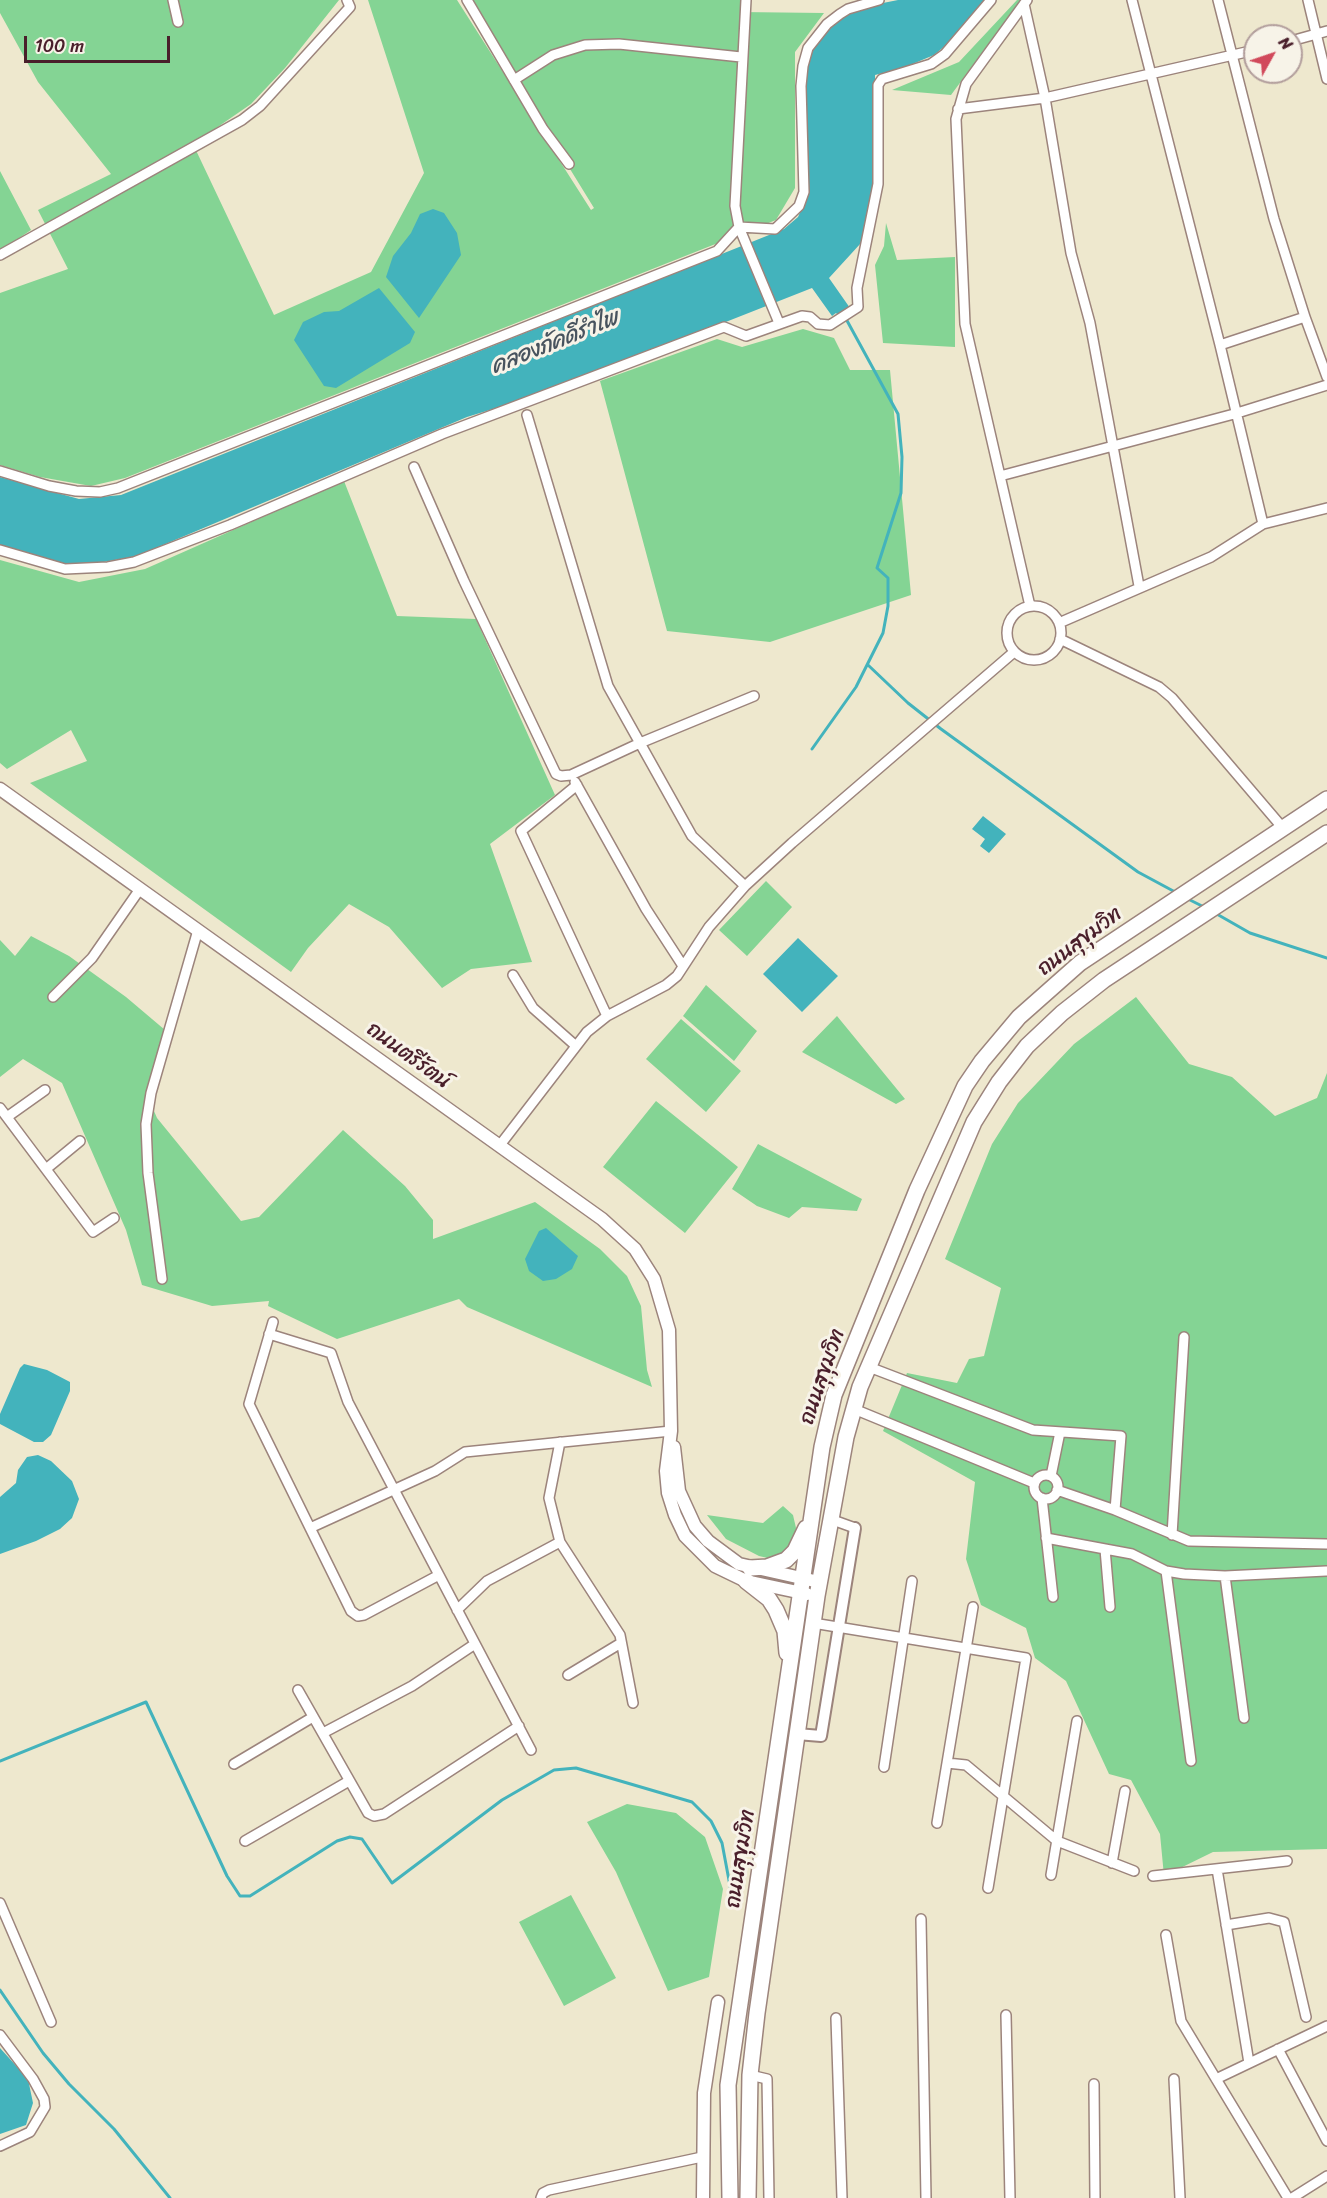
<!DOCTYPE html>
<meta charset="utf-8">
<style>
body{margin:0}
#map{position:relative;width:1327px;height:2198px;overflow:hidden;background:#eee8ce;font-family:Sriracha,sans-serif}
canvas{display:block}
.north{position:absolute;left:1243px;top:24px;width:60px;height:60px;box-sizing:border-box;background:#f7f3e8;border:2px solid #b29e9c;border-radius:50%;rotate:50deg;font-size:16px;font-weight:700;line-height:24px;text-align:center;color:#4a1f2b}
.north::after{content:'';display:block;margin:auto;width:21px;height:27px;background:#d1495b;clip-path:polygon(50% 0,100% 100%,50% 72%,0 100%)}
.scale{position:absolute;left:24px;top:36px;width:146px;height:27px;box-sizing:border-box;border:3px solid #4a1f2b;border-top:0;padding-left:8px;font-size:18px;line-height:21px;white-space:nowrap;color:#4a1f2b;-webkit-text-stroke:4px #f7f3e8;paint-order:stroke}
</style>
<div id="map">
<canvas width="1327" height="2198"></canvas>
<div class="north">N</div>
<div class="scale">100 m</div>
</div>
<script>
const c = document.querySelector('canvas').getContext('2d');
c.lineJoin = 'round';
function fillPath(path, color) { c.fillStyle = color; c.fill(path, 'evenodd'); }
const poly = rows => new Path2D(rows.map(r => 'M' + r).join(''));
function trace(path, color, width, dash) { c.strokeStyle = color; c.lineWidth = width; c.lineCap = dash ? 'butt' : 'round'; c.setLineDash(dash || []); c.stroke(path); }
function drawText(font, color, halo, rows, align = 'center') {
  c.font = font + ' Sriracha,"Playpen Sans Thai",sans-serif'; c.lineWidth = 6; c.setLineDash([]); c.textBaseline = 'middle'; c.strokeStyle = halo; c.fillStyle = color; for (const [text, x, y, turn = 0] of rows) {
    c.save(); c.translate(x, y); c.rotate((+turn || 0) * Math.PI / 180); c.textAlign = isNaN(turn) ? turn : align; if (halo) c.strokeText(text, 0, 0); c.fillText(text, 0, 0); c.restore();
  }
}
fillPath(poly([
 [0,0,339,0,285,68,251,104,193,144,274,315,371,272,424,173,368,0,457,0,591,210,594,208,466,0,742,0,740,12,824,13,795,52,795,188,776,220,125,478,91,486,40,477,0,465,0,293,68,269,38,210,111,174,38,82,0,13],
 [1017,0,1021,0,951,95,892,90,959,62],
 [0,171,31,230,0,251],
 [886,223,897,260,955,257,955,347,883,343,875,265,884,246],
 [803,329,834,338,850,370,890,370,911,595,770,642,667,631,600,381,717,339,742,347],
 [344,481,397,616,476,619,555,795,490,844,532,962,471,969,442,988,389,927,349,904,308,948,291,972,30,783,87,761,71,730,7,769,0,763,0,560,79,582,145,569],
 [766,881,792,907,747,956,719,930],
 [31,936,69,956,126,997,165,1030,148,1097,157,1118,241,1221,259,1217,343,1130,405,1186,433,1220,433,1239,535,1202,600,1249,627,1276,641,1306,647,1370,652,1387,467,1307,459,1299,337,1339,268,1306,269,1301,212,1306,142,1285,126,1230,62,1083,23,1059,0,1077,0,940,15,956],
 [706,985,757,1031,734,1061,683,1016],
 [1136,997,1189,1064,1232,1077,1275,1116,1317,1098,1327,1073,1327,1849,1213,1852,1164,1876,1160,1834,1131,1780,1109,1774,1066,1681,1035,1658,1026,1628,981,1605,966,1559,975,1482,883,1431,907,1373,957,1383,969,1359,984,1356,1001,1288,945,1259,992,1144,1018,1103,1074,1044],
 [837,1016,905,1099,896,1104,802,1052],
 [681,1019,741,1071,706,1112,646,1059],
 [656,1101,738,1167,685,1233,603,1167],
 [758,1144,862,1199,857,1211,802,1207,789,1218,757,1206,732,1189],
 [783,1506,793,1515,796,1528,795,1539,789,1548,772,1559,759,1556,726,1539,707,1515,763,1523],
 [627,1804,676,1813,705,1837,723,1889,709,1977,668,1991,616,1872,587,1822],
 [571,1895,616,1978,564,2006,519,1922]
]), '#84d494');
fillPath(poly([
 [898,0,985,0,957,36,934,55,903,68,875,75,875,185,867,230,861,243,829,278,850,308,839,316,836,313,832,316,812,288,548,392,467,417,137,556,98,563,51,563,0,545,0,477,79,499,121,495,784,229,798,217,806,199,805,76,815,43,823,32,853,9],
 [433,209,444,213,457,233,461,255,419,318,386,277,393,256,411,233,420,214],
 [379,288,415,332,410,343,336,388,324,386,294,340,303,322,324,312,339,311],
 [983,816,1006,834,989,853,980,846,985,839,972,829],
 [798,938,838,976,802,1012,763,974],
 [546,1228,578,1256,572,1269,556,1279,543,1281,529,1271,525,1259,539,1231],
 [24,1364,47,1370,70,1382,70,1391,51,1435,43,1442,34,1442,0,1424,0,1414,20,1368],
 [38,1455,51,1461,72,1481,79,1499,72,1518,60,1529,36,1541,0,1554,0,1497,16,1483,18,1470,27,1457],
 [0,2048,28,2079,33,2103,26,2125,0,2134]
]), '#43b3bc');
trace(poly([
 [868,665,908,703,941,729,1138,872,1177,893],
 [812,749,856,687,883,633,888,606,888,578,877,568,901,493,902,457,898,414,845,317],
 [1186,898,1204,907],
 [1215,913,1250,933,1327,958],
 [0,1761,146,1702,227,1876,240,1896,250,1896,337,1841,350,1837,362,1839,392,1883,502,1800,554,1770,576,1768,692,1802,711,1821,722,1843,731,1891],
 [0,1990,43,2053,69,2084,114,2129,170,2198]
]), '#43b3bc', 3);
const minor = poly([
 [173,0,178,22],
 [467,0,543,129,569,164],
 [746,0,735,206,739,227,779,323],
 [1027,0,966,84,956,119,965,324,1030,606],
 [1132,0,1220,345,1263,524],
 [1218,0,1274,219,1305,317,1327,377],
 [1308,0,1327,79],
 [1024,4,1045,98,1071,253,1090,323,1139,586],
 [1291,41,1327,31],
 [514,80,553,55,585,45,619,44,741,57],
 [958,109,1045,98,1255,50],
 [0,255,242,120,260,106,350,7,347,0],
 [1220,345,1305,317],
 [527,415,608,686,692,836,745,886],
 [414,467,464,581,556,774,561,776,571,775,640,743,754,696],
 [0,471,49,486,76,491,100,492,118,488,717,251,739,227,775,229,799,206,804,192,801,86,803,66,808,48,827,24,840,14,848,9,879,0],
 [1000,476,1234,414,1327,385],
 [0,550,65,569,108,567,134,562,230,525,442,434,724,327,746,336,802,316,810,317,818,324,830,325,858,307,857,288,878,184,878,85,882,79,931,64,945,54,991,0],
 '1007 633a27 27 0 1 1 54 0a27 27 0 1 1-54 0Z',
 [1059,623,1211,557,1263,524,1327,508],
 [1060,639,1159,687,1172,698,1282,827],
 [575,782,646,909,683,966],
 [577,785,521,831,607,1016],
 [513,975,533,1008,576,1046],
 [53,997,92,958,140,889],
 [0,1108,93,1232,114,1218],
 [7,1117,45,1090],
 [500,1145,587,1032,607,1016,666,985,677,976,709,927,745,886,792,843,1014,652],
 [46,1169,80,1141],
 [162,1279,148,1173,146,1124,151,1093,198,930],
 [273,1322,249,1404,351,1611,358,1616,364,1615,439,1575],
 [269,1334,331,1353,348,1402,531,1750],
 [869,1367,1033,1430,1121,1436,1115,1510],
 [854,1409,1034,1483],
 [560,1442,549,1498,560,1542,620,1635,633,1703],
 '1034 1487a12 12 0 1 1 24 0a12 12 0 1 1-24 0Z',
 [1051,1476,1060,1432],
 [1057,1490,1115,1510,1189,1541,1327,1544],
 [1042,1498,1053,1597],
 [830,1519,855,1528],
 [310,1528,435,1471,465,1452,671,1431],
 [1172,1535,1184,1337],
 [1046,1538,1132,1554,1166,1571,1184,1574,1225,1576,1326,1571],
 [1105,1549,1110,1607],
 [1166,1571,1191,1761],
 [1225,1576,1244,1718],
 [457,1610,487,1581,560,1542],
 [813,1623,1026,1658,988,1888],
 [568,1675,621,1643],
 [298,1690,368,1813,374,1816,384,1814,519,1726],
 [323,1733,412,1686,475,1644],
 [947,1763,966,1765,1057,1841,1134,1871],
 [234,1764,313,1717],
 [884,1767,912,1581],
 [937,1823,973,1607],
 [245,1841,349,1781],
 [1112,1863,1125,1791],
 [1217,1869,1249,2063],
 [1051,1875,1077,1721],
 [1153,1876,1287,1861],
 [0,1903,51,2022],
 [921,1919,926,2198],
 [1226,1925,1269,1918,1284,1922,1306,2017],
 [1166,1935,1181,2021,1288,2198],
 [1006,2015,1010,2198],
 [836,2018,842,2198],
 [0,2035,33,2079,44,2099,45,2107,30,2132,0,2146],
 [1278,2049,1327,2141],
 [750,2075,767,2079,769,2198],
 [1174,2079,1180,2198],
 [1216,2079,1327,2026],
 [1094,2084,1095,2198],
 [541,2198,543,2193,549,2190,702,2157],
 [1292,2198,1327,2176]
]);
const tertiary = poly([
 [797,1734,821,1736,855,1528]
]);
const secondary = poly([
 [0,789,602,1219,635,1249,654,1279,669,1330,671,1431,666,1471,668,1493,675,1515,685,1536,715,1566,746,1581,807,1594],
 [674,1447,679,1491,695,1526,708,1541,739,1564,819,1582],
 [703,2198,704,2093,718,2002]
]);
const trunk = poly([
 [750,1568,767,1567,786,1560,795,1551,806,1528],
 [746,1581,769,1599,776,1610,785,1631,787,1653],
 [730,2198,728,2085,822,1447,834,1395,917,1190,965,1086,982,1061,1019,1017,1080,963,1327,799],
 [748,2198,750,2075,757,2013,817,1596,846,1437,860,1387,974,1122,999,1082,1027,1046,1062,1013,1104,980,1327,833]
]);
trace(minor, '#9c847c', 12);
trace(tertiary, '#9c847c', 14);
trace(secondary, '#9c847c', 15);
trace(trunk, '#9c847c', 18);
trace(minor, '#fff', 9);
trace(tertiary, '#fff', 10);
trace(secondary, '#fff', 12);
trace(trunk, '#fff', 15);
drawText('21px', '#4a1f2b', '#f7f3e8', [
 ["ถนนสุขุมวิท",1080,942,-37],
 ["ถนนตรีรัตน์",408,1056,36],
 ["ถนนสุขุมวิท",823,1377,-71],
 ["ถนนสุขุมวิท",741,1859,-81]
]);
drawText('italic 22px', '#48535e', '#f7f3e8', [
 ["คลองภัคดีรำไพ",555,343,-22]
]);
</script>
